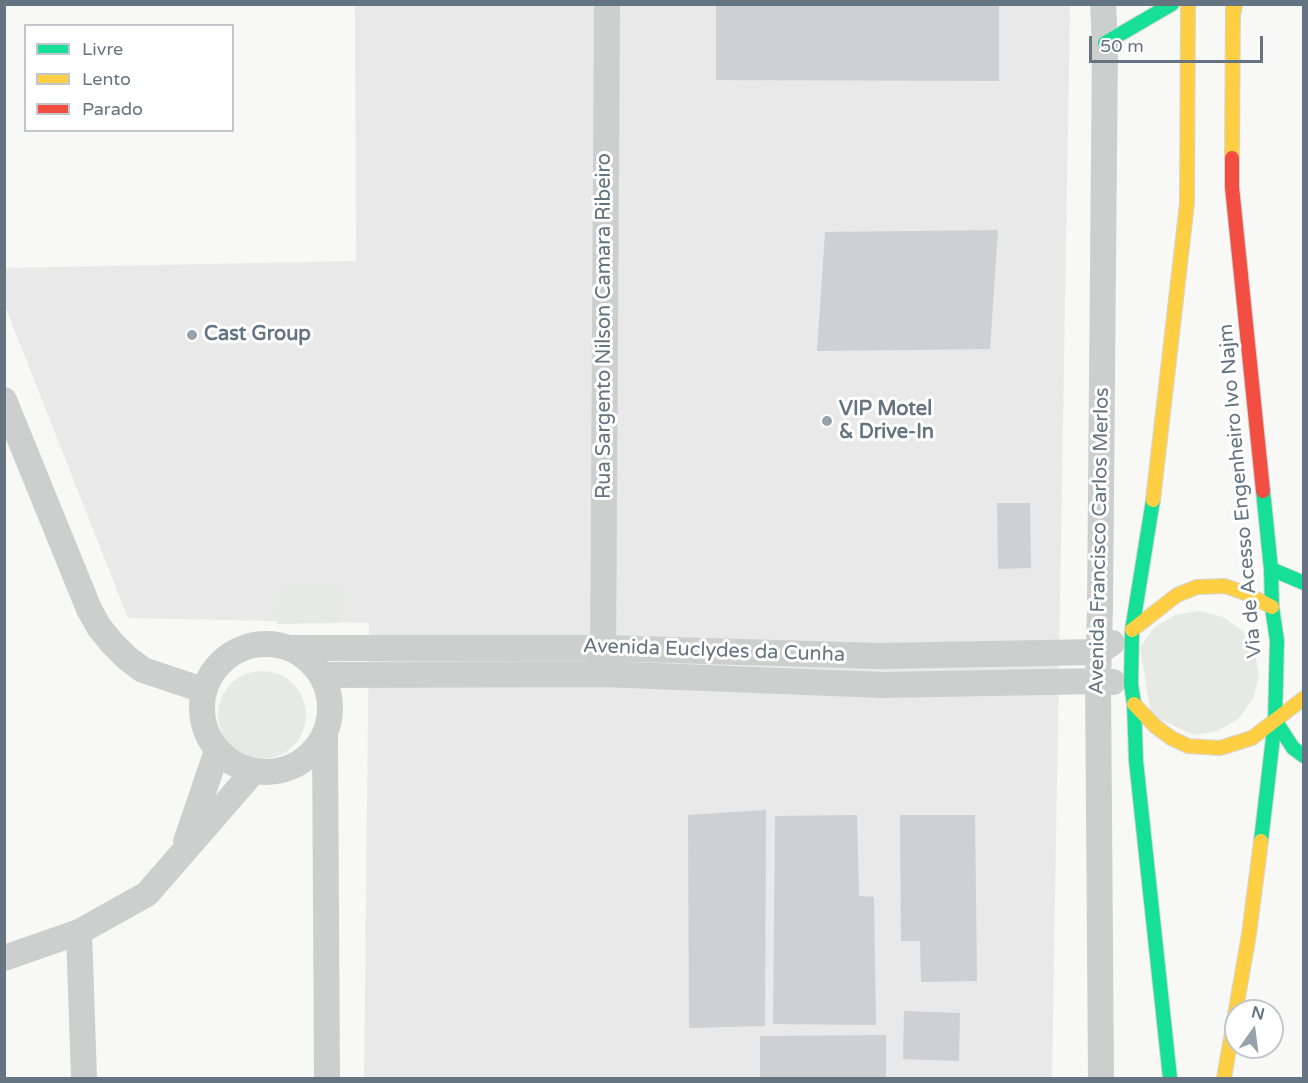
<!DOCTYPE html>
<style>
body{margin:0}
#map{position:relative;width:1308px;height:1083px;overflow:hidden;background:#f8f8f7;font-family:"Varela Round",sans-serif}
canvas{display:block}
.frame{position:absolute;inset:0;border:6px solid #647481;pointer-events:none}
.legend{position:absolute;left:24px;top:24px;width:210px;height:108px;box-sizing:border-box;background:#fff;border:2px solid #c1c7cd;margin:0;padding:8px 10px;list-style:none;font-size:18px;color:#647481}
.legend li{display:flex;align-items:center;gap:12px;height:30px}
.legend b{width:30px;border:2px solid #c1c7cd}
.north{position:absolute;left:1224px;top:999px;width:60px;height:60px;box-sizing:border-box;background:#fff;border:2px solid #c1c7cd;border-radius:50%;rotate:14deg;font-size:16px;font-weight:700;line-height:24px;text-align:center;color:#647481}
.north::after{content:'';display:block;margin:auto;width:21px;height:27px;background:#98a2aa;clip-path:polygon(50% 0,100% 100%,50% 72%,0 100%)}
.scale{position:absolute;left:1089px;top:36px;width:174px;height:27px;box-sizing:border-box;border:3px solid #647481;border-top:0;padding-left:8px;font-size:18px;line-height:21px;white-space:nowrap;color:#647481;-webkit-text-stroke:4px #fff;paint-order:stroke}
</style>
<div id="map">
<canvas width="1308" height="1083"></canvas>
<div class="frame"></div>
<ul class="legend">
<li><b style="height:8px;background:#16e098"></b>Livre</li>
<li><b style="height:8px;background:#ffcf43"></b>Lento</li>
<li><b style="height:8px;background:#f24e42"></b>Parado</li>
</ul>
<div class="north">N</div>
<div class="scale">50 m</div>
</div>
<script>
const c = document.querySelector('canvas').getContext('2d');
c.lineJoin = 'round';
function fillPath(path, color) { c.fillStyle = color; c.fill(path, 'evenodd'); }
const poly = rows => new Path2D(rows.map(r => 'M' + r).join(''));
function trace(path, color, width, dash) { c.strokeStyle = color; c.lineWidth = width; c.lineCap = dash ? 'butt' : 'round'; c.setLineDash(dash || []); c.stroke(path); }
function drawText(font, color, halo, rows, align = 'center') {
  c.font = font + ' "Varela Round",sans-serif'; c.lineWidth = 6; c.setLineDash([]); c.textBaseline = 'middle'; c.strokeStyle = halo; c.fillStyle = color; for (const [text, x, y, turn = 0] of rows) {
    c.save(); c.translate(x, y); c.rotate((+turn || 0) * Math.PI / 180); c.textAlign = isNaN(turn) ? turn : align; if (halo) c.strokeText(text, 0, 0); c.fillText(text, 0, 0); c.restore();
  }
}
fillPath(poly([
 [355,5,1070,5,1052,1078,364,1078,369,623,128,618,5,306,5,268,356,261]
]), '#e8e9e8');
fillPath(poly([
 [341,586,340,623,277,624,279,587],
 [1199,611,1223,617,1243,631,1255,652,1259,676,1253,699,1238,719,1218,731,1194,735,1151,715,1140,647,1155,627,1175,615],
 '218 715a44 44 0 1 1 88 0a44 44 0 1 1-88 0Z'
]), '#e6e9e4');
fillPath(poly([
 [716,4,999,4,999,81,716,80],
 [998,230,990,349,817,351,825,232],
 [997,503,1030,503,1031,568,998,569],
 [766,810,765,1026,689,1028,688,815],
 [857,815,859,896,874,897,876,1025,773,1024,775,816],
 [900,815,975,815,977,981,921,982,920,941,901,941],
 [904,1011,960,1013,959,1061,903,1059],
 [886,1035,886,1078,760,1078,760,1036]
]), '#cfd0d1');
const fast = poly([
 [1105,43,1172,4],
 [1153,500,1132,630,1131,684,1134,704,1136,761,1170,1078],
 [1271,569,1304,583],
 [1275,720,1293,748,1304,756],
 [1261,841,1275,720,1277,641,1272,607,1271,569,1263,491]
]);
const slow = poly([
 [1234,11,1235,4],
 [1232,158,1233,4],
 [1153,500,1187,203,1188,4],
 [1132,630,1177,595,1197,587,1225,586,1245,593,1272,607],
 [1134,704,1155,726,1171,738,1188,746,1220,748,1252,738,1304,698],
 [1224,1078,1249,934,1261,841]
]);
const jam = poly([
 [1232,158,1232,187,1263,491]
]);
trace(fast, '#d4d5d5', 16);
trace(slow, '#d4d5d5', 16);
trace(jam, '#d4d5d5', 16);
trace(poly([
 [4,400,89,609,99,627,112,643,127,658,143,670,203,690],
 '202 708a64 64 0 1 1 128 0a64 64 0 1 1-128 0Z',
 [290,648,603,648,880,656,1098,652,1112,643],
 [603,664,607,4],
 [321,675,603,674,883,685,1098,681,1113,682],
 [325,736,327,1078],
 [186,842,217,751],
 [79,932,84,1078],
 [4,958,79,932,147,894,253,772],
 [1101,1078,1098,681,1100,607,1105,43,1103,4]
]), '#cdcece', 26);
trace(fast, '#16e098', 14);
trace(slow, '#ffcf43', 14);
trace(jam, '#f24e42', 14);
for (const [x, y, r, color] of [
 [192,335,6,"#98a2aa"],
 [827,421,6,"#98a2aa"]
]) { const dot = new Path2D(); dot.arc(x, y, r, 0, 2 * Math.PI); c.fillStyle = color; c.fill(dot); trace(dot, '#fff', 2); }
drawText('20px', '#647481', '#fff', [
 ["Rua Sargento Nilson Camara Ribeiro",605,326,-90],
 ["Via de Acesso Engenheiro Ivo Najm",1241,491,-95],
 ["Avenida Francisco Carlos Merlos",1100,541,-89],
 ["Avenida Euclydes da Cunha",714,651,2]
]);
drawText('bold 20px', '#647481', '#fff', [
 ["Cast Group",204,335],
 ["VIP Motel",839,410],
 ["& Drive-In",839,433]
], 'left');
</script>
